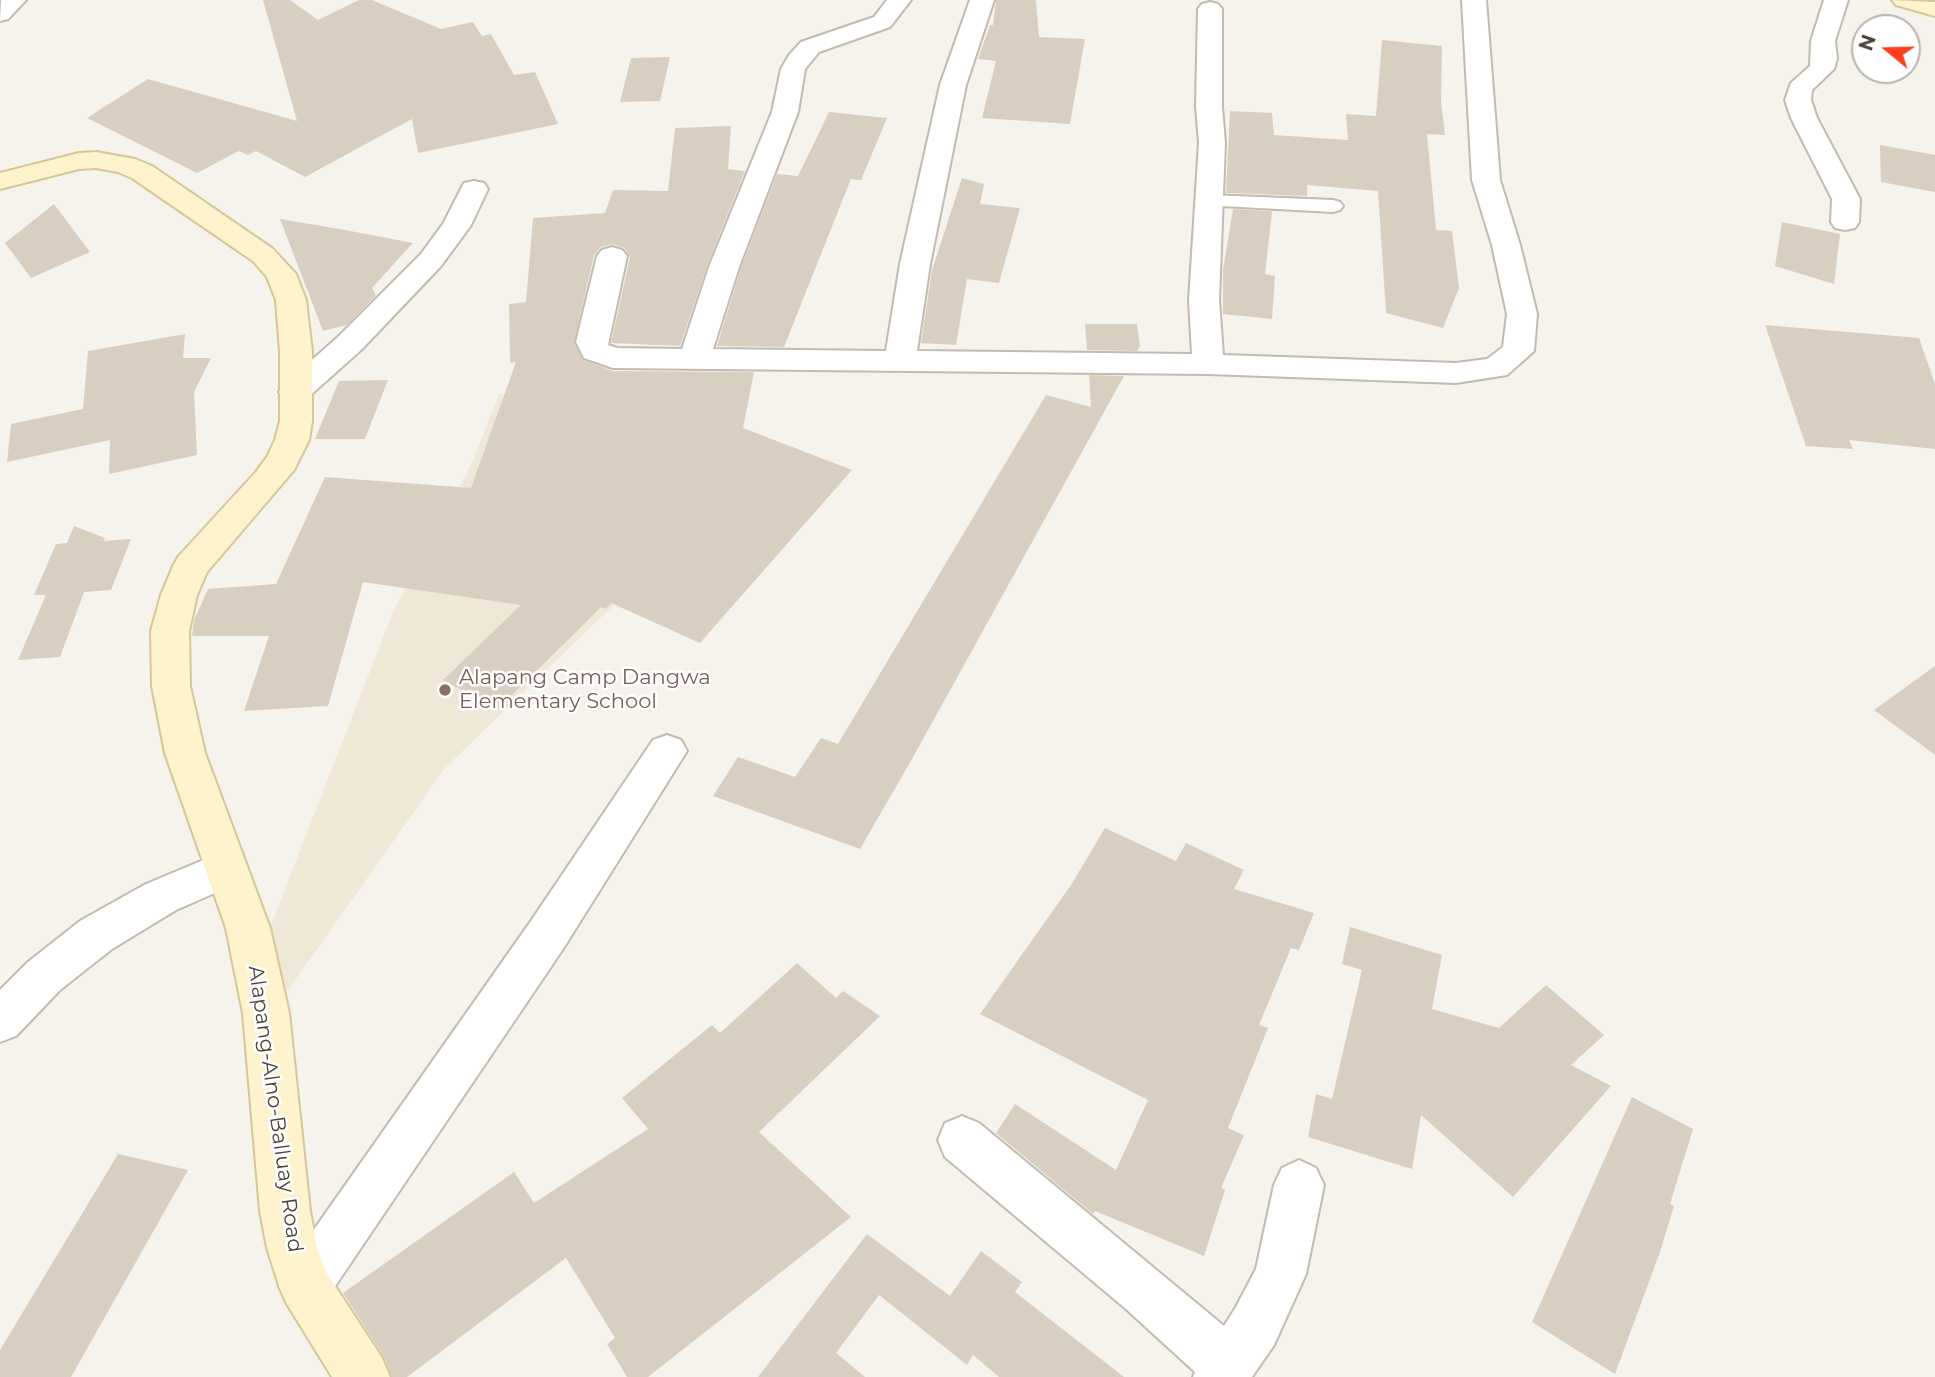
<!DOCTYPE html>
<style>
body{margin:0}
#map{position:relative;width:1935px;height:1377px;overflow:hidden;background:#f6f3ec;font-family:Montserrat,sans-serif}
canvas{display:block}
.north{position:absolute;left:1851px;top:14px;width:70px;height:70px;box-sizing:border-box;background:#fff;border:2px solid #b7b4b0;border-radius:50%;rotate:289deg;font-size:19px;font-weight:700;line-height:28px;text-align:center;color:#4b4439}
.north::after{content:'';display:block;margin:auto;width:24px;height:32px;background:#fc3f1d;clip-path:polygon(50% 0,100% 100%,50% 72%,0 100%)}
</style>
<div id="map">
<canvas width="1935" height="1377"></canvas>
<div class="north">N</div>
</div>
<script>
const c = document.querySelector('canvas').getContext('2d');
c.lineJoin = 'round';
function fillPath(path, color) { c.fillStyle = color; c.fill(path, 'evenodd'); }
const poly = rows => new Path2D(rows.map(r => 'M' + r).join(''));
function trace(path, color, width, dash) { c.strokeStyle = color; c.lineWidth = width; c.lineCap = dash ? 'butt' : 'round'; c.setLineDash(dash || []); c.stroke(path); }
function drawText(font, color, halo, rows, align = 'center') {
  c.font = font + ' Montserrat,sans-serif'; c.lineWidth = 5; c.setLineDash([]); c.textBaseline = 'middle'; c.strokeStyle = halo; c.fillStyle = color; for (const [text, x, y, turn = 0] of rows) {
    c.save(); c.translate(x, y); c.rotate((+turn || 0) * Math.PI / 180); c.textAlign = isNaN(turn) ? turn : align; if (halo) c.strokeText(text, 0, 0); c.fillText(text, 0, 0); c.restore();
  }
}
fillPath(poly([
 [499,394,748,396,702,520,445,768,284,996,258,958,393,612,472,463]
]), '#efe8d6');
fillPath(poly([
 [263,0,290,0,318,20,359,0,372,0,441,29,473,22,482,36,491,34,514,75,535,72,558,124,418,153,412,119,305,177,256,151,248,155,239,151,197,173,87,118,148,79,297,121],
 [996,0,1036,0,1039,37,1085,39,1070,124,982,118,996,61,978,59,990,25,993,25],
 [1382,40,1442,46,1441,101,1445,135,1427,134,1436,230,1452,231,1459,288,1443,328,1386,313,1378,191,1307,185,1307,196,1226,193,1230,111,1272,113,1274,135,1348,140,1346,114,1376,116],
 [670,57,660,101,620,102,631,58],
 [829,112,887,118,861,180,851,179,784,347,717,346,741,268,777,174,798,176],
 [731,126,728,169,745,171,707,266,680,346,611,343,630,257,624,248,613,244,601,247,594,255,574,343,583,360,613,371,754,372,743,428,852,470,700,643,611,603,606,609,601,607,498,709,443,680,521,605,363,582,328,706,244,711,269,636,192,636,194,620,208,589,276,584,325,477,471,488,516,362,510,363,509,304,526,302,533,218,605,213,613,190,668,191,675,128],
 [1880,145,1935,155,1935,192,1881,182],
 [962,178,984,184,980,204,1020,208,999,283,967,279,956,345,921,343,932,270],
 [54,204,90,252,31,278,5,243],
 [1233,209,1272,211,1265,274,1275,276,1272,319,1223,314,1223,270],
 [280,219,345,230,413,243,372,288,376,295,347,325,323,331],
 [1782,222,1840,234,1834,284,1775,266],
 [1085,324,1137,324,1140,346,1137,351,1087,350],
 [1765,325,1919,338,1935,384,1935,449,1849,440,1853,449,1806,446],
 [185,334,183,358,211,358,194,392,197,455,109,474,110,440,7,462,11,424,83,409,88,351],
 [1089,375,1124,376,912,759,860,849,713,796,738,757,795,777,821,738,838,744,1046,395,1091,407],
 [388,380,365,439,315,439,339,381],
 [74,526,105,538,104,541,131,539,111,590,84,592,60,657,18,660,46,595,34,595,56,544,67,543],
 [1935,666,1935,755,1874,710],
 [1105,828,1176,861,1186,843,1244,870,1234,889,1314,913,1299,950,1291,948,1259,1025,1268,1028,1228,1128,1244,1135,1221,1188,1225,1190,1204,1256,1095,1211,1093,1214,996,1133,1015,1104,1116,1170,1148,1100,980,1014,1071,885],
 [1350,927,1442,955,1432,1009,1499,1028,1546,985,1604,1035,1571,1065,1611,1086,1513,1197,1421,1115,1412,1169,1308,1137,1316,1094,1332,1099,1362,970,1342,964],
 [797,963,836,998,843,991,880,1016,759,1132,851,1217,648,1377,627,1377,607,1344,615,1338,566,1258,407,1377,392,1377,384,1357,343,1293,514,1172,534,1203,648,1129,622,1098,712,1025,720,1033],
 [1632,1097,1693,1129,1670,1204,1674,1206,1660,1252,1615,1374,1532,1322],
 [118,1154,188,1170,71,1377,0,1377,0,1350],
 [867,1234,950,1296,981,1251,1022,1282,1015,1292,1124,1377,999,1377,973,1355,967,1365,879,1295,836,1353,865,1377,758,1377]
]), '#d8cfc1');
const lane = poly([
 [1210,195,1333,200,1340,202,1343,206,1340,210,1333,212,1203,205,1200,201,1203,197,1210,195]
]);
const street = poly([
 [26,0,8,19,0,21,1,0,26,0],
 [887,0,911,0,890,27,819,52,805,69,798,112,739,267,713,349,886,351,900,264,940,85,970,0,994,0,966,85,930,264,917,351,1192,354,1189,300,1199,143,1196,107,1198,9,1202,4,1210,2,1218,4,1222,9,1222,107,1225,143,1219,300,1223,355,1456,363,1487,359,1503,347,1507,314,1492,245,1472,180,1462,0,1486,0,1500,180,1520,245,1537,314,1534,351,1507,375,1456,383,1208,374,613,368,584,358,576,342,597,256,602,250,612,247,622,250,627,256,608,345,617,348,682,349,709,267,772,112,781,69,789,55,801,42,874,17,887,0],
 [1824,0,1848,0,1835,41,1837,59,1834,69,1812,90,1811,100,1817,118,1860,199,1859,222,1855,228,1845,230,1835,228,1831,222,1832,199,1791,118,1785,100,1791,83,1810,66,1811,41,1824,0],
 [474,181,484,183,488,189,471,225,441,266,361,350,306,399,295,402,284,399,279,392,284,385,339,336,421,254,443,224,464,183,474,181],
 [667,735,681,740,687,751,563,949,323,1304,305,1312,287,1304,279,1286,287,1268,531,921,653,740,667,735],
 [225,851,240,856,246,869,240,882,176,910,112,949,60,990,16,1036,0,1042,0,990,28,962,80,921,146,884,225,851],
 [962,1116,979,1123,1224,1326,1236,1307,1256,1269,1274,1185,1282,1168,1299,1160,1316,1168,1324,1185,1306,1274,1274,1345,1252,1377,1193,1377,1195,1372,1126,1309,945,1157,938,1140,945,1123,962,1116]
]);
const secondary = poly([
 [1892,0,1935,2,1935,16,1896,5,1892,0],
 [96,152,135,159,152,166,273,249,296,274,306,300,312,352,312,421,309,440,294,470,207,572,197,595,189,631,190,686,205,753,270,928,289,1013,310,1211,317,1248,326,1272,382,1358,390,1377,332,1377,287,1304,279,1286,267,1248,260,1211,243,1013,226,928,165,753,152,686,151,631,161,595,173,566,178,557,255,473,267,457,275,440,280,421,280,352,276,300,267,277,253,261,132,178,118,172,96,168,79,169,0,189,0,173,79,153,96,152]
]);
trace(lane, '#c2bbae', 4);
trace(street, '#c2bbae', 4);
trace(secondary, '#d6c79b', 4);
fillPath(lane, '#fff');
fillPath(street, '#fff');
fillPath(secondary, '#fff3cd');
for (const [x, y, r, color] of [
 [445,690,7,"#8d6e63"]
]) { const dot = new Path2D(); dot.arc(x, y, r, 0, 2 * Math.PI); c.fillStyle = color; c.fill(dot); trace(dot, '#fff', 2.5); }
drawText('21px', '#785e54', '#fff', [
 ["Alapang Camp Dangwa",459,678],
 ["Elementary School",459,702]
], 'left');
drawText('21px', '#4b4439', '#fff', [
 ["Alapang-Alno-Balluay Road",275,1109,82]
]);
</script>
